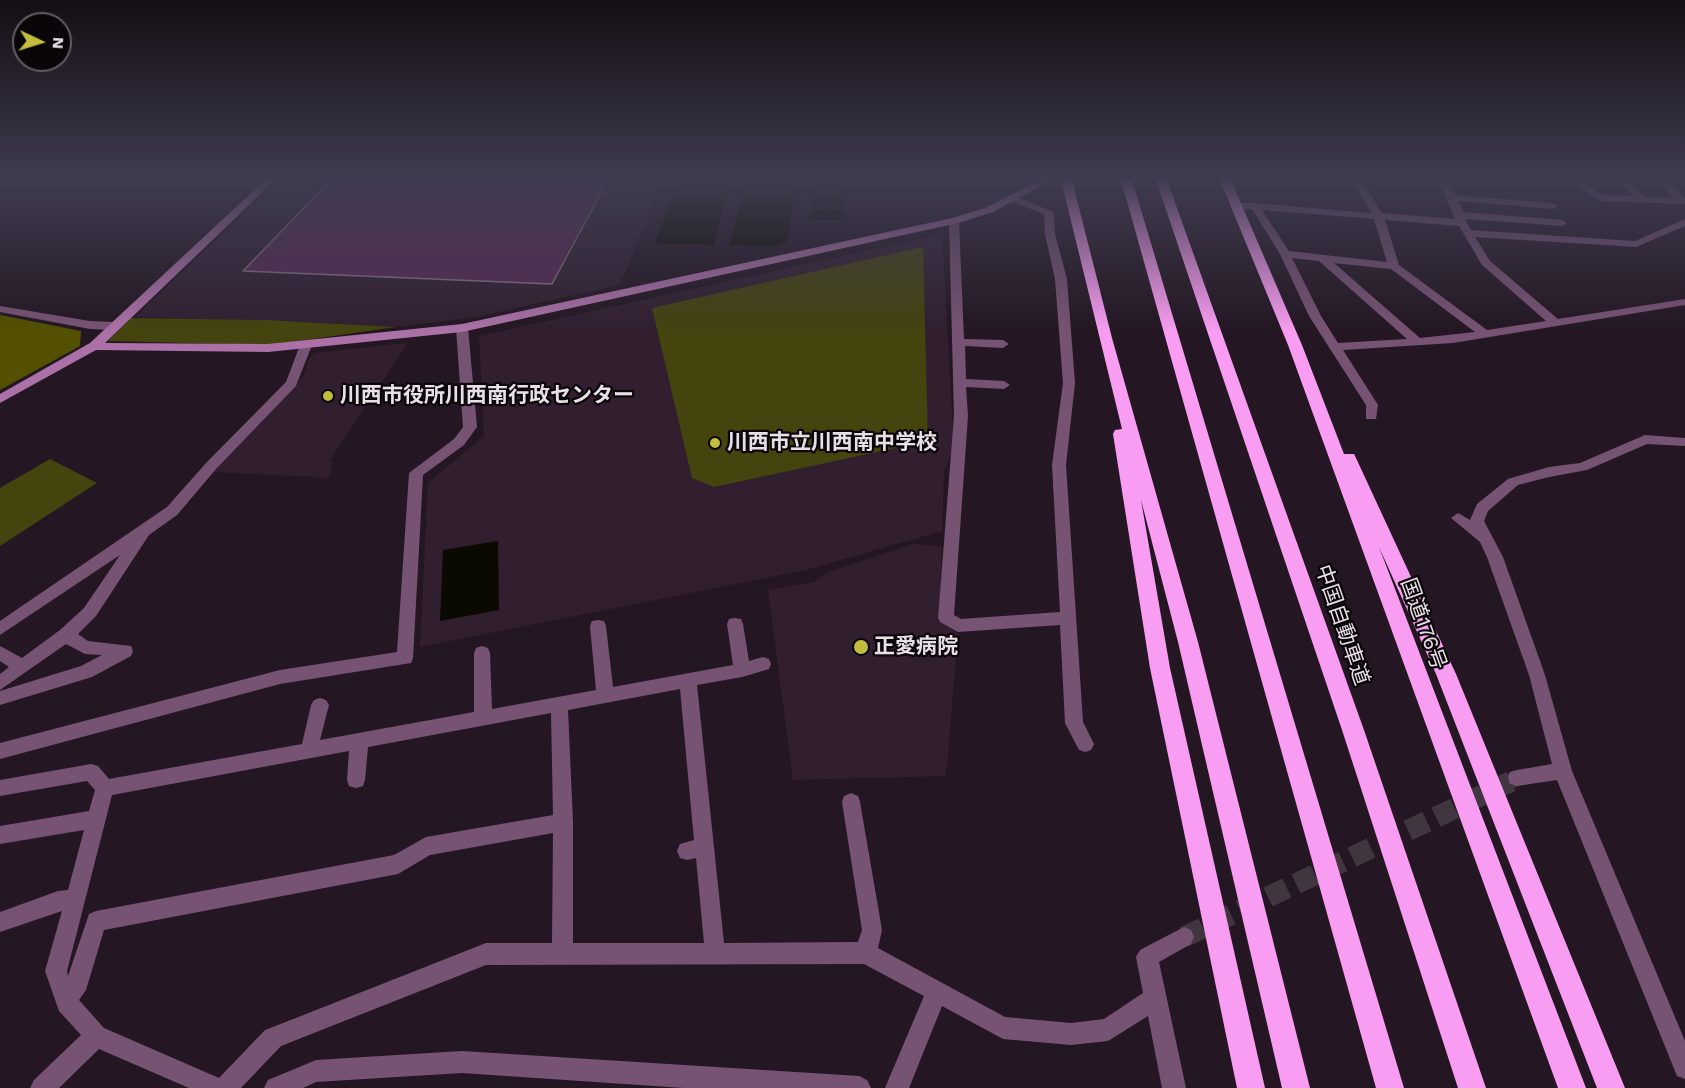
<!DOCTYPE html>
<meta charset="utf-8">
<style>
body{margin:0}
#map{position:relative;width:1685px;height:1088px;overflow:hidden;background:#241723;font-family:"Work Sans",sans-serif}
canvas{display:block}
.north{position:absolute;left:12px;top:12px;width:60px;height:60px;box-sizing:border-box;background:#0a0509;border:2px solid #635c62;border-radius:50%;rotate:94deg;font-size:16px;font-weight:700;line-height:24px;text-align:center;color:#e8dfe7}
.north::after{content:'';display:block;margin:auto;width:21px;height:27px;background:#c2bd3f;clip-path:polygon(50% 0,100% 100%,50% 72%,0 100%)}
</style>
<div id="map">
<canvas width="1685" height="1088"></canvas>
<div class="north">N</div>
</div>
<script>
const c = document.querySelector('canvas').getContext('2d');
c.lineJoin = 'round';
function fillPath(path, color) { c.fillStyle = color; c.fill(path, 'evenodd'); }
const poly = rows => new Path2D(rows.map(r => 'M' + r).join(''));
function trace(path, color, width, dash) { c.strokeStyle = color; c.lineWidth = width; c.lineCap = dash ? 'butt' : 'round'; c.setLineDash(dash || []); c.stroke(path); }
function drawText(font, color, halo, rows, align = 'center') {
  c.font = font + ' "Work Sans","Noto Sans JP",sans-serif'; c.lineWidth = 4.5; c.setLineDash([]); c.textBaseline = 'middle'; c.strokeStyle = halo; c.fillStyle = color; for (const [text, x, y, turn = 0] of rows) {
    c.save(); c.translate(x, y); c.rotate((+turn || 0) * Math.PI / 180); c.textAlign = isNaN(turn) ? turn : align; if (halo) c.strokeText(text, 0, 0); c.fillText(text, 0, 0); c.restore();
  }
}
fillPath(poly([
 [281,180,663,180,620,285,476,317,396,327,308,322,134,317],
 [942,234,954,449,944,470,942,531,806,570,420,647,428,483,484,436,479,336],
 [408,343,329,461,334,461,329,468,333,469,328,478,213,472,296,386,304,375,308,360,315,353],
 [914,544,942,547,939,620,958,634,946,776,793,780,768,590,814,582,826,573]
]), '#311f30');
fillPath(poly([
 [923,247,928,441,714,487,692,478,652,308],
 [131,318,266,320,396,327,271,345,108,341],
 [50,459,97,483,0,546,0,488]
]), '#45430e');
fillPath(poly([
 [0,315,81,331,80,346,0,390]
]), '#535000');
fillPath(poly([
 [678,180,731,180,714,245,655,243],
 [745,180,797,180,787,242,774,246,730,245],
 [815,183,844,184,842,207,812,206],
 [812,209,843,210,841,220,810,219],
 [498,541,499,610,440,621,443,550]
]), '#0b0a00');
const building = poly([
 [331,180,608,180,552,284,243,271,331,180]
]);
fillPath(building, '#572a54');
trace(building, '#837382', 1.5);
trace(poly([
 [1508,782,1517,778]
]), '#413540', 16, [16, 8]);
trace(poly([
 [1184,937,1512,781]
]), '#413540', 21, [21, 10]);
fillPath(poly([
 [1352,180,1361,180,1382,213,1455,219,1439,180,1448,180,1455,195,1553,203,1558,206,1553,209,1458,201,1463,212,1562,220,1567,223,1562,226,1465,219,1471,230,1635,241,1685,219,1685,226,1636,247,1475,237,1490,261,1558,319,1685,299,1685,305,1453,343,1343,350,1378,405,1376,419,1366,419,1366,405,1309,316,1280,254,1252,209,1236,209,1231,206,1236,203,1255,203,1371,213,1352,180],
 [1262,210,1374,219,1387,262,1289,251,1262,210],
 [1385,220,1459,226,1482,265,1546,321,1487,330,1399,265,1385,220],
 [1292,258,1319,261,1407,339,1338,343,1321,316,1292,258],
 [1334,263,1391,269,1475,332,1420,338,1334,263],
 [1567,180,1578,180,1603,195,1634,196,1617,180,1627,180,1646,197,1674,198,1658,180,1668,180,1685,198,1685,204,1601,201,1567,180],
 [1011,195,1054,212,1055,234,1067,279,1075,383,1066,465,1083,722,1094,744,1091,750,1085,752,1079,750,1065,723,1060,625,958,632,940,622,938,618,954,416,949,221,954,218,959,221,964,339,1003,340,1009,344,1003,348,965,346,966,379,1004,381,1010,385,1004,389,966,387,968,416,954,615,961,619,1060,612,1052,465,1063,383,1055,279,1045,234,1044,214,1008,200,1006,198,1011,195],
 [0,306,90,321,114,322,120,326,114,330,90,329,0,312,0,306],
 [462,324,468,328,477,427,464,445,423,475,413,658,411,663,280,684,0,759,0,743,280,670,397,652,409,473,454,439,463,427,456,328,462,324],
 [306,341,312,345,296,386,216,469,177,515,149,535,96,616,78,634,88,641,131,646,133,651,131,656,92,677,0,705,0,691,81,666,102,655,85,654,66,644,0,690,0,674,9,667,0,661,0,646,22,658,60,630,84,608,120,555,0,635,0,621,167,507,206,463,286,382,300,345,306,341],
 [1645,435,1685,438,1685,446,1647,444,1587,470,1549,477,1518,485,1488,511,1484,521,1503,557,1545,675,1572,771,1685,1041,1685,1079,1677,1076,1557,780,1517,786,1510,784,1508,778,1510,772,1517,770,1552,764,1529,675,1487,557,1480,542,1451,518,1458,513,1470,520,1477,504,1508,479,1549,467,1580,463,1645,435],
 [735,618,741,619,743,624,749,661,763,657,769,659,771,664,769,669,742,677,697,685,724,943,858,942,862,930,842,802,844,796,851,793,858,796,860,802,882,930,878,948,1005,1017,1071,1023,1104,1019,1143,993,1136,957,1140,950,1184,927,1191,930,1194,937,1191,944,1159,962,1186,1088,1162,1088,1148,1016,1108,1041,1071,1045,1003,1039,942,1006,909,1088,885,1088,924,996,864,964,486,965,281,1046,241,1088,189,1088,99,1049,59,1088,30,1088,34,1080,81,1035,59,1011,45,971,62,911,0,932,0,912,58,891,68,890,84,830,0,844,0,826,89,811,95,790,87,781,0,796,0,780,91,764,98,766,109,779,302,744,311,705,314,700,320,698,326,700,329,705,320,740,474,712,474,653,476,648,482,646,488,648,490,653,492,709,596,690,590,626,592,621,598,620,604,621,606,626,613,687,733,665,727,624,729,619,735,618],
 [680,689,694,840,680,844,677,851,680,858,687,860,696,858,704,943,573,943,573,822,568,710,680,689],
 [551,713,553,815,426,837,394,855,96,911,89,914,68,976,67,971,112,795,349,751,347,780,349,786,356,788,363,786,365,780,368,747,551,713],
 [553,833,552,943,486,943,273,1027,265,1030,219,1078,104,1028,79,1000,86,990,104,930,398,874,430,855,553,833],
 [462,1051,859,1076,867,1080,871,1088,684,1088,462,1073,316,1082,303,1088,264,1088,268,1080,316,1060,462,1051]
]), '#775373');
fillPath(poly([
 [265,180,275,180,105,343,268,344,462,324,952,218,985,208,1041,180,1052,180,993,212,958,223,462,332,268,352,96,350,0,403,0,394,90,343,265,180]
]), '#ab71a6');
fillPath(poly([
 [1061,180,1072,180,1112,338,1198,642,1310,1088,1282,1088,1178,642,1141,500,1170,668,1265,1088,1237,1088,1150,668,1113,434,1115,430,1122,429,1061,180],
 [1121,180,1132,180,1404,1088,1376,1088,1121,180],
 [1156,180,1167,180,1364,730,1486,1088,1458,1088,1342,730,1156,180],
 [1220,180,1231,180,1302,345,1344,454,1354,454,1356,458,1456,674,1625,1088,1597,1088,1436,674,1379,547,1586,1088,1558,1088,1288,345,1220,180]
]), '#f89df1');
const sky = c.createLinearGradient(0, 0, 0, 332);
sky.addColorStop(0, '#140d13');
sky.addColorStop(0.54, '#3f3c50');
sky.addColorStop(1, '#3f3c5000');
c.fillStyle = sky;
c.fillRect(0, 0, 1685, 332);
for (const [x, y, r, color] of [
 [328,396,6,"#c2bd3f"],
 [715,443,6,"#c2bd3f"],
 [861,647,8,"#c2bd3f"]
]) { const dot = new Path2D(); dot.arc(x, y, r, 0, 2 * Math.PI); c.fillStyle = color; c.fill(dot); trace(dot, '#0a0509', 2); }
drawText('bold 21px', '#e8dfe7', '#0a0509', [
 ["川西市役所川西南行政センター",340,396],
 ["川西市立川西南中学校",727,443],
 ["正愛病院",874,647]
], 'left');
drawText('21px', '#e8dfe7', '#0a0509', [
 ["国道176号",1423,624,70],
 ["中国自動車道",1342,625,71]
]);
</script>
